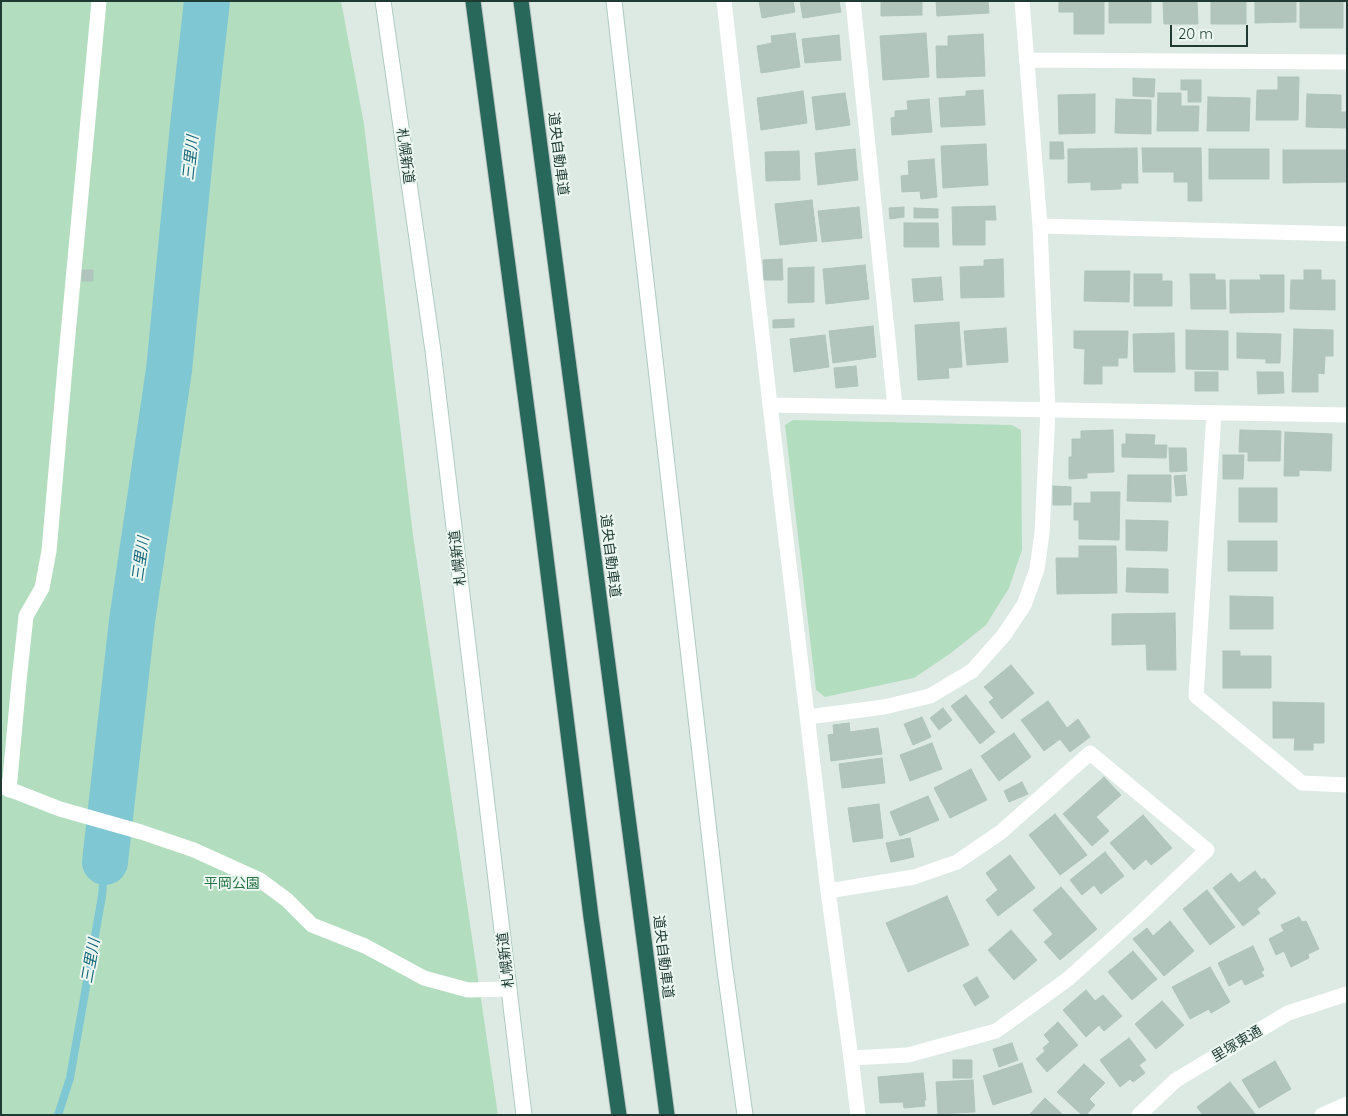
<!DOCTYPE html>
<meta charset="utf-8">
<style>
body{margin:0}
#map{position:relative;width:1348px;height:1116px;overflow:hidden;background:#ddeae4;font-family:Quicksand,sans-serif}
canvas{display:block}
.frame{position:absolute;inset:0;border:2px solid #1e3a33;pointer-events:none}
.scale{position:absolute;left:1170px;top:25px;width:78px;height:22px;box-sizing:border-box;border:2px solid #1e3a33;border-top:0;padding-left:6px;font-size:15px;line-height:18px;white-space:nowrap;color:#1e3a33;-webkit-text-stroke:4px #edf7f2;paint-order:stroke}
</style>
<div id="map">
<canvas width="1348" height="1116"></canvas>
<div class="frame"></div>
<div class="scale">20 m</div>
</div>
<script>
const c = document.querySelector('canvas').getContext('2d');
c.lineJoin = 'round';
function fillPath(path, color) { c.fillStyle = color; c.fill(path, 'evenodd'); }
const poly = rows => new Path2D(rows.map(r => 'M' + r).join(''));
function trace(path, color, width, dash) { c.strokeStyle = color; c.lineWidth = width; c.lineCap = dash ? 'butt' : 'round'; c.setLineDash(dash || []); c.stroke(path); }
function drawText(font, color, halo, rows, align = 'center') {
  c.font = font + ' Quicksand,"Noto Sans JP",sans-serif'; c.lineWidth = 4; c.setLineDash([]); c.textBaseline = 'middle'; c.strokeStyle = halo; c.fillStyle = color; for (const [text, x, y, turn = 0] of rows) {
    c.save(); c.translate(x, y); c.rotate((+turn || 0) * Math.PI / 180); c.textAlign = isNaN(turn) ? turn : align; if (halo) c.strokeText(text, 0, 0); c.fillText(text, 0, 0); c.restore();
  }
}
fillPath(poly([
 [1,1,341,1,364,124,413,535,498,1115,1,1115],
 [793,420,1012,425,1021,430,1022,550,1009,588,986,625,951,653,914,678,825,697,816,690,785,425]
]), '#b3ddbf');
trace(poly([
 [58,1115,70,1078,102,896,105,862]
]), '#80c7d4', 8);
trace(poly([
 [105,862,132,621,169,370,193,126,207,1]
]), '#80c7d4', 46);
const building = poly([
 [759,1,793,1,795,12,762,18,759,1],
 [800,1,839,1,841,12,803,18,800,1],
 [881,1,922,1,922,15,881,16,881,1],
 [936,1,988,1,989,13,937,16,936,1],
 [1059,1,1104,1,1104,34,1074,34,1074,12,1059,12,1059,1],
 [1109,1,1151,1,1151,23,1109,23,1109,1],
 [1163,1,1197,1,1198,24,1164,24,1163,1],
 [1211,1,1246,1,1246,24,1211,24,1211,1],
 [1255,1,1296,1,1296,22,1255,23,1255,1],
 [1300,1,1343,1,1343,28,1300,28,1300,1],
 [795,33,800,67,761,73,757,46,772,43,771,36,795,33],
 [926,33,929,77,883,80,880,36,926,33],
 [983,34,985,76,937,78,936,46,948,46,948,36,983,34],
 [839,35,841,60,805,63,802,39,839,35],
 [1278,77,1299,77,1298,120,1256,120,1257,90,1278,90,1278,77],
 [1133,78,1155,79,1154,97,1133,96,1133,78],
 [1181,80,1201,80,1201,102,1188,102,1188,90,1181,90,1181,80],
 [983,90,985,125,941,127,939,98,966,96,966,91,983,90],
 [803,91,807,123,761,130,757,98,803,91],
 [845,93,850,125,816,130,812,97,845,93],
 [1158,93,1181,93,1181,106,1199,106,1198,131,1157,131,1158,93],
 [1095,94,1095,133,1059,134,1058,95,1095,94],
 [1307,94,1341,95,1341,112,1346,112,1346,128,1306,127,1307,94],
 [1208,97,1250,98,1249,131,1207,131,1208,97],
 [929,99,932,132,892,135,891,118,895,117,895,111,908,110,907,101,929,99],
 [1116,99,1151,100,1151,134,1115,133,1116,99],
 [1050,142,1063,142,1064,159,1050,159,1050,142],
 [986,144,988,185,943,188,941,146,986,144],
 [1137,148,1138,183,1121,183,1121,189,1091,190,1091,182,1068,183,1068,149,1137,148],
 [1142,148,1201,148,1202,201,1188,201,1188,182,1174,182,1174,172,1143,172,1142,148],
 [855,149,858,180,818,185,815,153,855,149],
 [1209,149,1269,149,1269,179,1209,179,1209,149],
 [1283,150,1346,150,1347,182,1283,183,1283,150],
 [799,151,800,180,766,181,765,152,799,151],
 [934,159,937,197,921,199,920,191,902,192,901,176,909,175,908,161,934,159],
 [812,200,817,241,780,245,775,204,812,200],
 [995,206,996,220,985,220,985,245,953,245,952,207,995,206],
 [859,207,862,238,822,242,818,211,859,207],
 [904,207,904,217,890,219,889,208,904,207],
 [914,208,938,209,938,218,914,218,914,208],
 [904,223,938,223,939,247,904,247,904,223],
 [782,259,783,280,764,280,763,260,782,259],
 [1003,259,1004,297,961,298,960,267,984,266,984,260,1003,259],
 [865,265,869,299,826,304,823,269,865,265],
 [814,267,814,302,788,303,788,268,814,267],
 [82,270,93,270,93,281,82,281,82,270],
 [1304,270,1321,270,1321,280,1335,280,1335,310,1290,309,1291,280,1304,280,1304,270],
 [1085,271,1130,271,1129,302,1084,301,1085,271],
 [1134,274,1162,274,1162,281,1172,281,1172,306,1134,306,1134,274],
 [1190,274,1215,274,1215,280,1225,280,1226,309,1191,309,1190,274],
 [1260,275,1284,275,1284,312,1230,313,1230,280,1261,280,1260,275],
 [941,277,943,300,914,302,912,279,941,277],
 [794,319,794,327,773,328,773,320,794,319],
 [959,322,962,367,948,368,949,378,918,380,915,325,959,322],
 [873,326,876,357,833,363,829,331,873,326],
 [1006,328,1008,362,967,365,964,331,1006,328],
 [1294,329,1333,330,1333,356,1325,356,1324,374,1318,373,1318,392,1292,392,1294,329],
 [1186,330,1228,331,1228,370,1186,369,1186,330],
 [1074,331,1128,331,1127,358,1118,358,1118,366,1102,366,1102,384,1084,384,1085,349,1074,348,1074,331],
 [1174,333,1175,372,1134,372,1133,334,1174,333],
 [1237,333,1281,334,1280,363,1266,363,1266,359,1237,358,1237,333],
 [825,335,829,367,794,372,790,339,825,335],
 [856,366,858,386,836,388,834,368,856,366],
 [1195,372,1218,372,1218,391,1195,391,1195,372],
 [1257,372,1283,372,1284,393,1258,394,1257,372],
 [1113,430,1114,472,1087,473,1087,478,1069,479,1069,457,1072,457,1072,439,1081,439,1081,431,1113,430],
 [1240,430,1281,431,1280,461,1248,461,1248,452,1239,452,1240,430],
 [1285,432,1332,434,1331,471,1299,470,1299,476,1284,476,1285,432],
 [1126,434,1155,435,1154,445,1167,445,1166,458,1122,457,1122,444,1126,444,1126,434],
 [1169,448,1186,448,1187,471,1170,472,1169,448],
 [1223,455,1244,455,1243,479,1223,479,1223,455],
 [1128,475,1171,475,1171,502,1127,501,1128,475],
 [1185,475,1187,495,1176,496,1174,476,1185,475],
 [1053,486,1071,487,1071,505,1053,505,1053,486],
 [1239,488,1277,488,1277,522,1239,522,1239,488],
 [1091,492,1120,492,1119,540,1079,539,1079,520,1074,520,1074,503,1091,503,1091,492],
 [1126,520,1168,521,1167,551,1126,550,1126,520],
 [1228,541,1277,541,1277,571,1228,571,1228,541],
 [1079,546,1116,546,1117,593,1057,594,1056,558,1079,558,1079,546],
 [1127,568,1168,569,1168,593,1126,592,1127,568],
 [1230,596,1273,597,1273,629,1230,629,1230,596],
 [1175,613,1176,670,1147,670,1146,644,1112,645,1112,614,1175,613],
 [1223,651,1240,651,1240,656,1271,656,1271,688,1223,688,1223,651],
 [1011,665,1034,693,1002,719,989,702,994,698,984,687,1011,665],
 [966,695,995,732,980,744,951,706,966,695],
 [1048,701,1067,728,1078,719,1090,737,1070,752,1060,739,1044,751,1021,720,1048,701],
 [1273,702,1324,703,1324,743,1313,743,1313,750,1294,750,1295,738,1273,738,1273,702],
 [943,708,952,720,939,730,930,718,943,708],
 [922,717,931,737,913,745,904,724,922,717],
 [849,723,850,732,878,728,882,754,831,761,828,735,834,734,833,725,849,723],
 [1014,733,1031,757,999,781,981,756,1014,733],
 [932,743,942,769,910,781,900,755,932,743],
 [882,758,885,783,842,788,839,764,882,758],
 [971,769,987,800,950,818,934,788,971,769],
 [1104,777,1121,795,1096,817,1109,831,1092,846,1063,814,1104,777],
 [1022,782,1028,794,1009,802,1004,791,1022,782],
 [928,796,939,820,900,836,890,812,928,796],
 [879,804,883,838,853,842,848,808,879,804],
 [1055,814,1087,855,1060,875,1029,835,1055,814],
 [1143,815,1172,848,1151,865,1146,859,1134,870,1110,843,1143,815],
 [910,838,914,857,891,862,886,843,910,838],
 [1105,852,1124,876,1101,894,1094,885,1082,895,1070,880,1105,852],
 [1010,855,1035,888,998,916,986,900,998,890,986,873,1010,855],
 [1255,871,1262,880,1264,878,1276,893,1257,909,1260,913,1243,926,1213,888,1231,873,1239,883,1255,871],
 [1061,887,1097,929,1060,960,1044,942,1053,934,1033,910,1061,887],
 [1207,890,1235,927,1210,945,1183,909,1207,890],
 [947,896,969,945,908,972,886,923,947,896],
 [1299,917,1302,922,1306,921,1319,949,1308,954,1309,958,1291,967,1284,951,1276,955,1269,939,1284,931,1281,925,1299,917],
 [1170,921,1194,951,1164,976,1133,939,1147,928,1153,936,1170,921],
 [1011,930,1037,960,1014,980,988,950,1011,930],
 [1253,946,1264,970,1261,972,1264,976,1245,985,1242,979,1229,986,1218,963,1253,946],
 [1133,951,1157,979,1132,1000,1108,972,1133,951],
 [1210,967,1230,1002,1211,1013,1209,1009,1190,1019,1172,987,1210,967],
 [977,977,989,997,975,1006,963,985,977,977],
 [1086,990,1095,1001,1103,995,1122,1016,1104,1031,1099,1025,1086,1037,1063,1010,1086,990],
 [1162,1001,1184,1025,1156,1049,1135,1024,1162,1001],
 [1058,1022,1078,1045,1047,1072,1036,1059,1045,1051,1043,1048,1050,1042,1044,1035,1058,1022],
 [1129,1038,1146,1060,1139,1065,1145,1073,1133,1082,1130,1079,1120,1087,1100,1060,1129,1038],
 [1012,1043,1018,1060,999,1067,993,1049,1012,1043],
 [953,1060,972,1060,972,1078,953,1078,953,1060],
 [1275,1061,1291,1089,1259,1108,1242,1080,1275,1061],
 [1022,1063,1032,1092,993,1105,983,1076,1022,1063],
 [1084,1064,1105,1083,1089,1099,1095,1105,1086,1115,1082,1115,1057,1092,1084,1064],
 [923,1073,926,1100,924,1100,925,1106,904,1108,903,1102,880,1103,878,1077,923,1073],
 [973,1080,975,1112,938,1114,936,1082,973,1080],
 [1230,1082,1256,1115,1203,1115,1197,1107,1230,1082],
 [1045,1098,1063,1115,1029,1115,1045,1098]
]);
fillPath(building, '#b2c5bd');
trace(building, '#afc4bb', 1);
const secondary = poly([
 [383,1,433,351,524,1115],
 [614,1,724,963,745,1115]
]);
const highway = poly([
 [473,1,537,485,591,917,619,1115],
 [521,1,667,1115]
]);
trace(secondary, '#afcbc1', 17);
trace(highway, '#bcc4c2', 17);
trace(poly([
 [9,790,19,681,26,616,42,588,49,551,65,367,99,1]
]), '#fff', 15);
trace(poly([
 [724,1,770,405,828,891,851,1058,858,1115],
 [853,1,895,407],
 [1026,60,1347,62],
 [1040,226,1347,234],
 [770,405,1347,415],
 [1214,413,1196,696,1302,783,1347,785],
 [808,717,884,707,930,696,972,671,1004,635,1024,605,1037,569,1042,533,1048,410,1040,226,1022,1],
 [1,786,60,809,141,832,194,850,260,880,287,900,312,925,365,946,424,978,468,990,509,989],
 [828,891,914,877,957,862,1001,832,1090,753,1207,850,1140,914,1068,979,996,1031,908,1055,851,1058],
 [1139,1115,1176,1080,1288,1013,1347,994],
 [1322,1115,1347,1104]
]), '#fff', 15);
trace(secondary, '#fff', 15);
trace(highway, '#28685b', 15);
drawText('14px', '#1e3a33', '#edf7f2', [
 ["道央自動車道",558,154,83],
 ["札幌新道",405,156,82],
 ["道央自動車道",610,556,83],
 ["札幌新道",458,558,-97],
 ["道央自動車道",663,957,83],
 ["札幌新道",506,960,-97],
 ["里塚東通",1237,1044,-31]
]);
drawText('14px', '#257344', '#edf7f2', [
 ["平岡公園",232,884]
]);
drawText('italic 15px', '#156879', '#edf7f2', [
 ["三里川",191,158,-84],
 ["三里川",141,559,-82],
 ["三里川",91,961,-80]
]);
</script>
